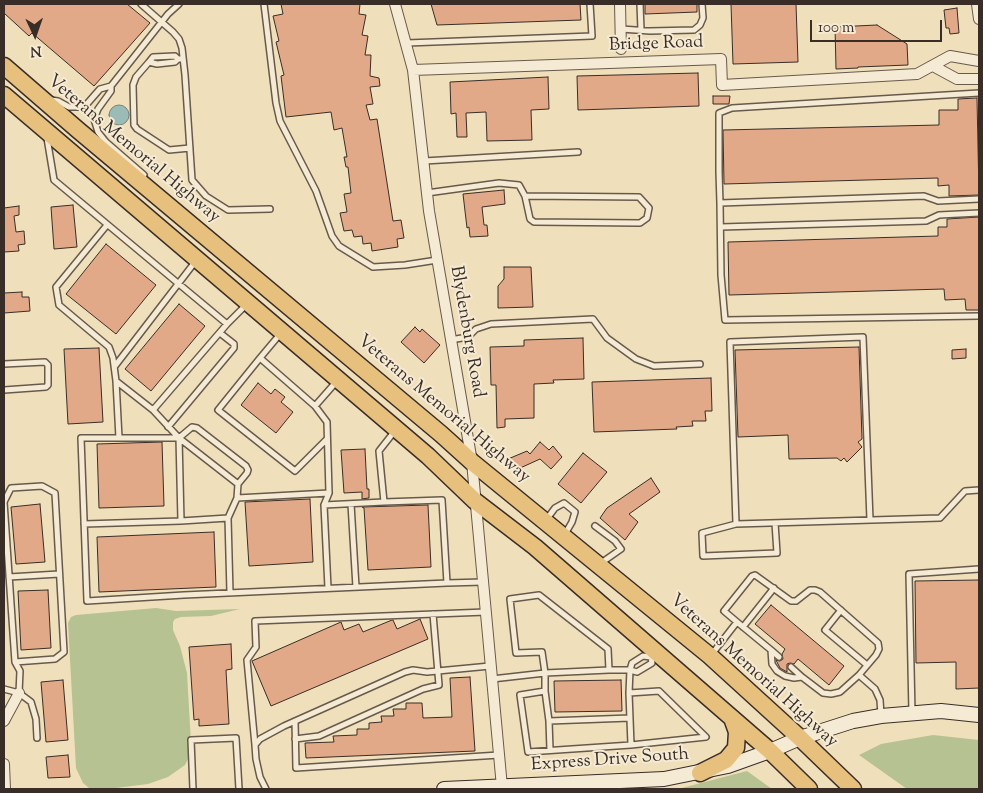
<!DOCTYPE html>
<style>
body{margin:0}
#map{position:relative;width:983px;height:793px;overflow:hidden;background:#f0dfbb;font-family:"Sorts Mill Goudy",serif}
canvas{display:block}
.frame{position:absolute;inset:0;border:5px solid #392d27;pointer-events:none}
.north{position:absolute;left:10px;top:10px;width:50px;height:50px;-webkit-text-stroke:4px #f5ead3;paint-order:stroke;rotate:177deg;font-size:14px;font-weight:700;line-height:20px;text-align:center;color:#392d27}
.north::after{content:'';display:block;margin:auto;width:18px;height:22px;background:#392d27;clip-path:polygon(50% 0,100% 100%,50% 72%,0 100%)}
.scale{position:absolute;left:810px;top:20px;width:132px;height:22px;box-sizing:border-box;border:2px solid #392d27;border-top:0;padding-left:6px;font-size:15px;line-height:18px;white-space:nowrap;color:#392d27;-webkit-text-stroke:4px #f5ead3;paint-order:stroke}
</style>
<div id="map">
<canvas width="983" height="793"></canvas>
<div class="frame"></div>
<div class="north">N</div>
<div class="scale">100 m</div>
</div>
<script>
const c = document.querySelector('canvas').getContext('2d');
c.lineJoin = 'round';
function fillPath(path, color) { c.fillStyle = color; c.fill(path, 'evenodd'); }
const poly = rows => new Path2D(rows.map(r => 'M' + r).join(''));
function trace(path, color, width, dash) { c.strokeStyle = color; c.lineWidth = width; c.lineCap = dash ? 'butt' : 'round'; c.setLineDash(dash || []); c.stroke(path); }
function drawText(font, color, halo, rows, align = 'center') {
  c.font = font + ' "Sorts Mill Goudy",serif'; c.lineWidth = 4; c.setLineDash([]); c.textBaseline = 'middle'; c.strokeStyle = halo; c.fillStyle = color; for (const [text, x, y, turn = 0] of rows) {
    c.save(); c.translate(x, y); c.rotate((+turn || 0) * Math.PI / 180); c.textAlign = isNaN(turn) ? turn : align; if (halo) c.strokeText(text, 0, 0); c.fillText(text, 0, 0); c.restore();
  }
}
fillPath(poly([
 [156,608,176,611,240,609,211,616,181,617,175,619,173,622,173,630,180,646,187,673,191,743,190,755,185,765,168,777,148,784,108,789,89,788,83,783,76,768,68,623,71,617,76,615],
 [933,735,979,740,979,789,907,789,859,755,881,744],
 [747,771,772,789,678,789]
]), '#b7c292');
const water = poly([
 '109 115a10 10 0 1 1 20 0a10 10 0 1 1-20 0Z'
]);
fillPath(water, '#9bbcb6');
trace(water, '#74837d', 1);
const building = poly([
 [4,4,127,4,150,23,94,86,32,33,29,36,4,13,4,4],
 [281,4,360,4,359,14,366,15,362,35,368,36,365,55,371,55,370,76,379,78,380,86,370,87,373,104,366,105,370,120,377,119,393,221,401,220,404,238,397,239,398,247,372,251,371,243,363,244,362,236,354,237,352,230,344,231,340,213,347,212,344,194,351,193,348,167,346,167,344,157,347,157,342,128,334,130,331,112,286,117,281,76,284,75,276,42,279,41,273,16,283,14,281,4],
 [431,4,580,4,581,20,437,25,431,4],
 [645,4,697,4,697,12,645,14,645,4],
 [731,4,796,4,798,62,733,64,731,4],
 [957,8,959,33,950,34,949,28,946,28,944,10,957,8],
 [877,25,907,44,908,65,858,67,858,68,836,69,835,27,877,25],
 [698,73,699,106,578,110,577,76,698,73],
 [548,77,549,109,531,110,532,140,487,141,486,112,466,113,467,137,457,137,456,113,451,114,450,82,548,77],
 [713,96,730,96,729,104,713,104,713,96],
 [977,98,979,195,949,196,949,185,938,186,938,178,724,184,723,130,939,125,939,110,958,110,958,99,977,98],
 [504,190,505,204,482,207,484,225,487,225,488,236,470,237,469,227,467,228,463,194,504,190],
 [73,205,77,247,54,249,51,207,73,205],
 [19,206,19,215,14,216,16,232,24,231,25,244,18,245,19,251,4,252,4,208,19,206],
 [979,217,979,310,966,310,965,299,945,300,944,289,729,295,728,242,938,236,938,227,947,227,947,219,979,217],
 [106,244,156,285,116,334,66,294,106,244],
 [504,267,531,267,533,307,498,308,498,286,504,279,504,267],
 [22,292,22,297,29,297,30,311,4,313,4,293,22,292],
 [179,304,205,326,151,391,125,369,179,304],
 [415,327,420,332,422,329,440,345,424,363,401,342,415,327],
 [583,338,584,379,553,380,554,383,534,384,534,418,505,419,505,427,497,428,496,385,491,385,490,347,524,346,524,340,583,338],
 [859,347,862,439,858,442,862,447,847,462,844,458,841,461,837,458,789,459,788,435,738,437,735,350,859,347],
 [99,348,103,422,68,424,64,349,99,348],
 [966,349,966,358,952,359,952,350,966,349],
 [711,378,712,411,705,411,706,421,692,421,693,426,676,427,677,429,594,432,592,382,711,378],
 [258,383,271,394,275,389,285,397,281,402,293,412,276,433,241,405,258,383],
 [162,442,164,506,99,508,97,444,162,442],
 [540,442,549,450,553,446,562,457,551,469,540,459,518,469,508,459,527,451,530,454,540,442],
 [365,449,367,489,369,489,369,498,362,499,362,492,344,493,341,450,365,449],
 [583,453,607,472,581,503,558,484,583,453],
 [651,478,660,492,629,514,638,522,625,540,600,518,607,508,651,478],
 [310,499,313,562,249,566,245,502,310,499],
 [40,504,45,562,16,564,11,507,40,504],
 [428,505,431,567,368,570,364,508,362,507,428,505],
 [214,532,216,587,99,592,97,537,214,532],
 [979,580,979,688,956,689,956,662,916,663,915,581,979,580],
 [48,590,51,648,21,650,18,591,48,590],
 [771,605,844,666,829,685,798,659,794,664,790,663,787,664,787,672,780,668,776,660,780,661,783,659,782,654,785,649,755,624,771,605],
 [420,619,428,639,271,706,252,661,341,622,344,630,359,624,363,632,392,620,393,620,397,629,420,619],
 [231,644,232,669,226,670,229,724,199,726,199,719,194,720,189,647,231,644],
 [470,677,475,751,306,758,305,743,334,742,333,736,357,735,357,729,369,729,369,723,382,722,381,716,394,716,393,709,406,709,406,703,422,703,423,718,452,717,450,678,470,677],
 [63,680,68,740,46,742,41,682,63,680],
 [621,680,622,711,555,712,554,681,621,680],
 [68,755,70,777,48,778,46,757,68,755]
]);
fillPath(building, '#e1a987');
trace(building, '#392d27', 1);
const service = poly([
 [141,4,173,32,179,39,182,48,185,75,192,180,206,196,228,210,270,209],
 [264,4,276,103,280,121,316,191,332,236,339,246,373,267,405,265,437,260],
 [640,4,641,30],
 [621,29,650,31,694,30,700,25,703,18,702,4],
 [407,43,592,36,590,4],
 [183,59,178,59,175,62,157,64,149,62,136,77,133,85,134,125,137,129,169,150,190,148],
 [149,62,153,57,175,56,178,59],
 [51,100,58,101,69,107,79,107,86,105,100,89,111,86],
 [47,138,54,180,227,324,153,410,179,438,181,521,228,518,237,498,329,493,327,422,315,406,337,381],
 [424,161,578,152],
 [144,175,106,142,98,132,94,119,98,109,111,91,111,86,168,14,179,4],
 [427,193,499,183,519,185,525,196,639,197,649,208,647,218,640,223,534,222,530,219,525,196],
 [979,199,938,201,924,196,720,203,721,275,725,320,979,316],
 [720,203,719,172,719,113,732,108,979,93],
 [107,225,56,287,59,305,109,347,113,358,116,381,153,410],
 [721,227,926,221,939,215,979,213],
 [227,324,246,305],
 [281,333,260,358,315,406],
 [450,340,468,337,476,329,491,324,593,319,607,338,636,359,654,366,700,364],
 [260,358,218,410,295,471,327,439],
 [4,364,45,362,48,365,48,385,46,387,4,390],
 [115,366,195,262],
 [116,381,119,438],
 [168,427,234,348,234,344,220,333],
 [179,438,192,427,197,428,246,466,248,470,247,473,238,484],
 [329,493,324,505,384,502,379,451,394,432],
 [237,498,238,484,179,438,81,438,87,601,184,595,447,583],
 [384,502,442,500,447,583,483,582],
 [351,504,356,587],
 [324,505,328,588],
 [228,518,230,593],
 [546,520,555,508,564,503,575,512,572,522,565,534],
 [775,523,777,553,703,556,702,533,736,524,940,518,965,491,979,490],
 [84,524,181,521],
 [736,524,730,342,863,337,870,520],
 [595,526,615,541,621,549,601,563],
 [9,577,59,574],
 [841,610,825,630,867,665],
 [737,622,724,611,752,576,755,575,791,601,796,601,810,590,815,590,820,592,878,643,879,649,876,655,859,675],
 [743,627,774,588],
 [771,650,779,657],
 [712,654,737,622,771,650,772,664,777,671,785,676,794,678,802,677,823,693,831,694,840,692,859,675,875,689,880,700,881,715],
 [15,662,55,659,64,652,55,493,42,486,11,488,4,502,15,662,20,671,19,693],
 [791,667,802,677],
 [492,679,545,673,542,652,516,653,510,599,539,595,608,649,609,670,630,670,637,672,652,663,651,657,643,656,632,663,630,670,629,693,659,691,706,737,631,745,528,752,520,695,545,691,545,673,609,670],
 [4,689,19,693,31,702,36,719,37,738],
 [545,691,549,721],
 [629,693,631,745],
 [912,713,909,574,979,569],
 [295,721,296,768,499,755],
 [295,739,319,736,423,689,439,685,433,614],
 [255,745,247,660,256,647,255,621,486,612],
 [550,750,549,721,630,718],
 [193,789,191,740,236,738,239,789],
 [266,789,260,777,256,759,255,745,260,739,284,726,405,672,413,670,427,672,490,666]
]);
const minor = poly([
 [395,4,413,70,429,211,472,462,502,787],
 [620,4,621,49],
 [977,4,979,19],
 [933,66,957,79,979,79],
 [413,70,721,59,722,85,917,74,950,56,979,61],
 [4,721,19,693],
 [4,764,5,789]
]);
const secondary = poly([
 [444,789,664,779,728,766,770,751,800,738,853,721,881,716,941,711,979,715]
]);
const trunk = poly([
 [4,66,78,130,441,434,472,462,710,656,800,738,853,789],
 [4,95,428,456,475,501,535,547,770,751,809,789],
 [700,773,726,760,736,748,737,732,732,718]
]);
trace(service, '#675a4c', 8);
trace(minor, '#675a4c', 12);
trace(secondary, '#392d27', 16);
trace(trunk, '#392d27', 19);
trace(service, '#f5ead3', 5);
trace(minor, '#f5ead3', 10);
trace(secondary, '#f5ead3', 14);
trace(trunk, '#e8c07e', 16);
drawText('18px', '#392d27', '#f5ead3', [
 ["Bridge Road",656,45,-2],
 ["Veterans Memorial Highway",133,150,40],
 ["Blydenburg Road",466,332,80],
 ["Veterans Memorial Highway",443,410,40],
 ["Veterans Memorial Highway",753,672,42],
 ["Express Drive South",610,761,-4]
]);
</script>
